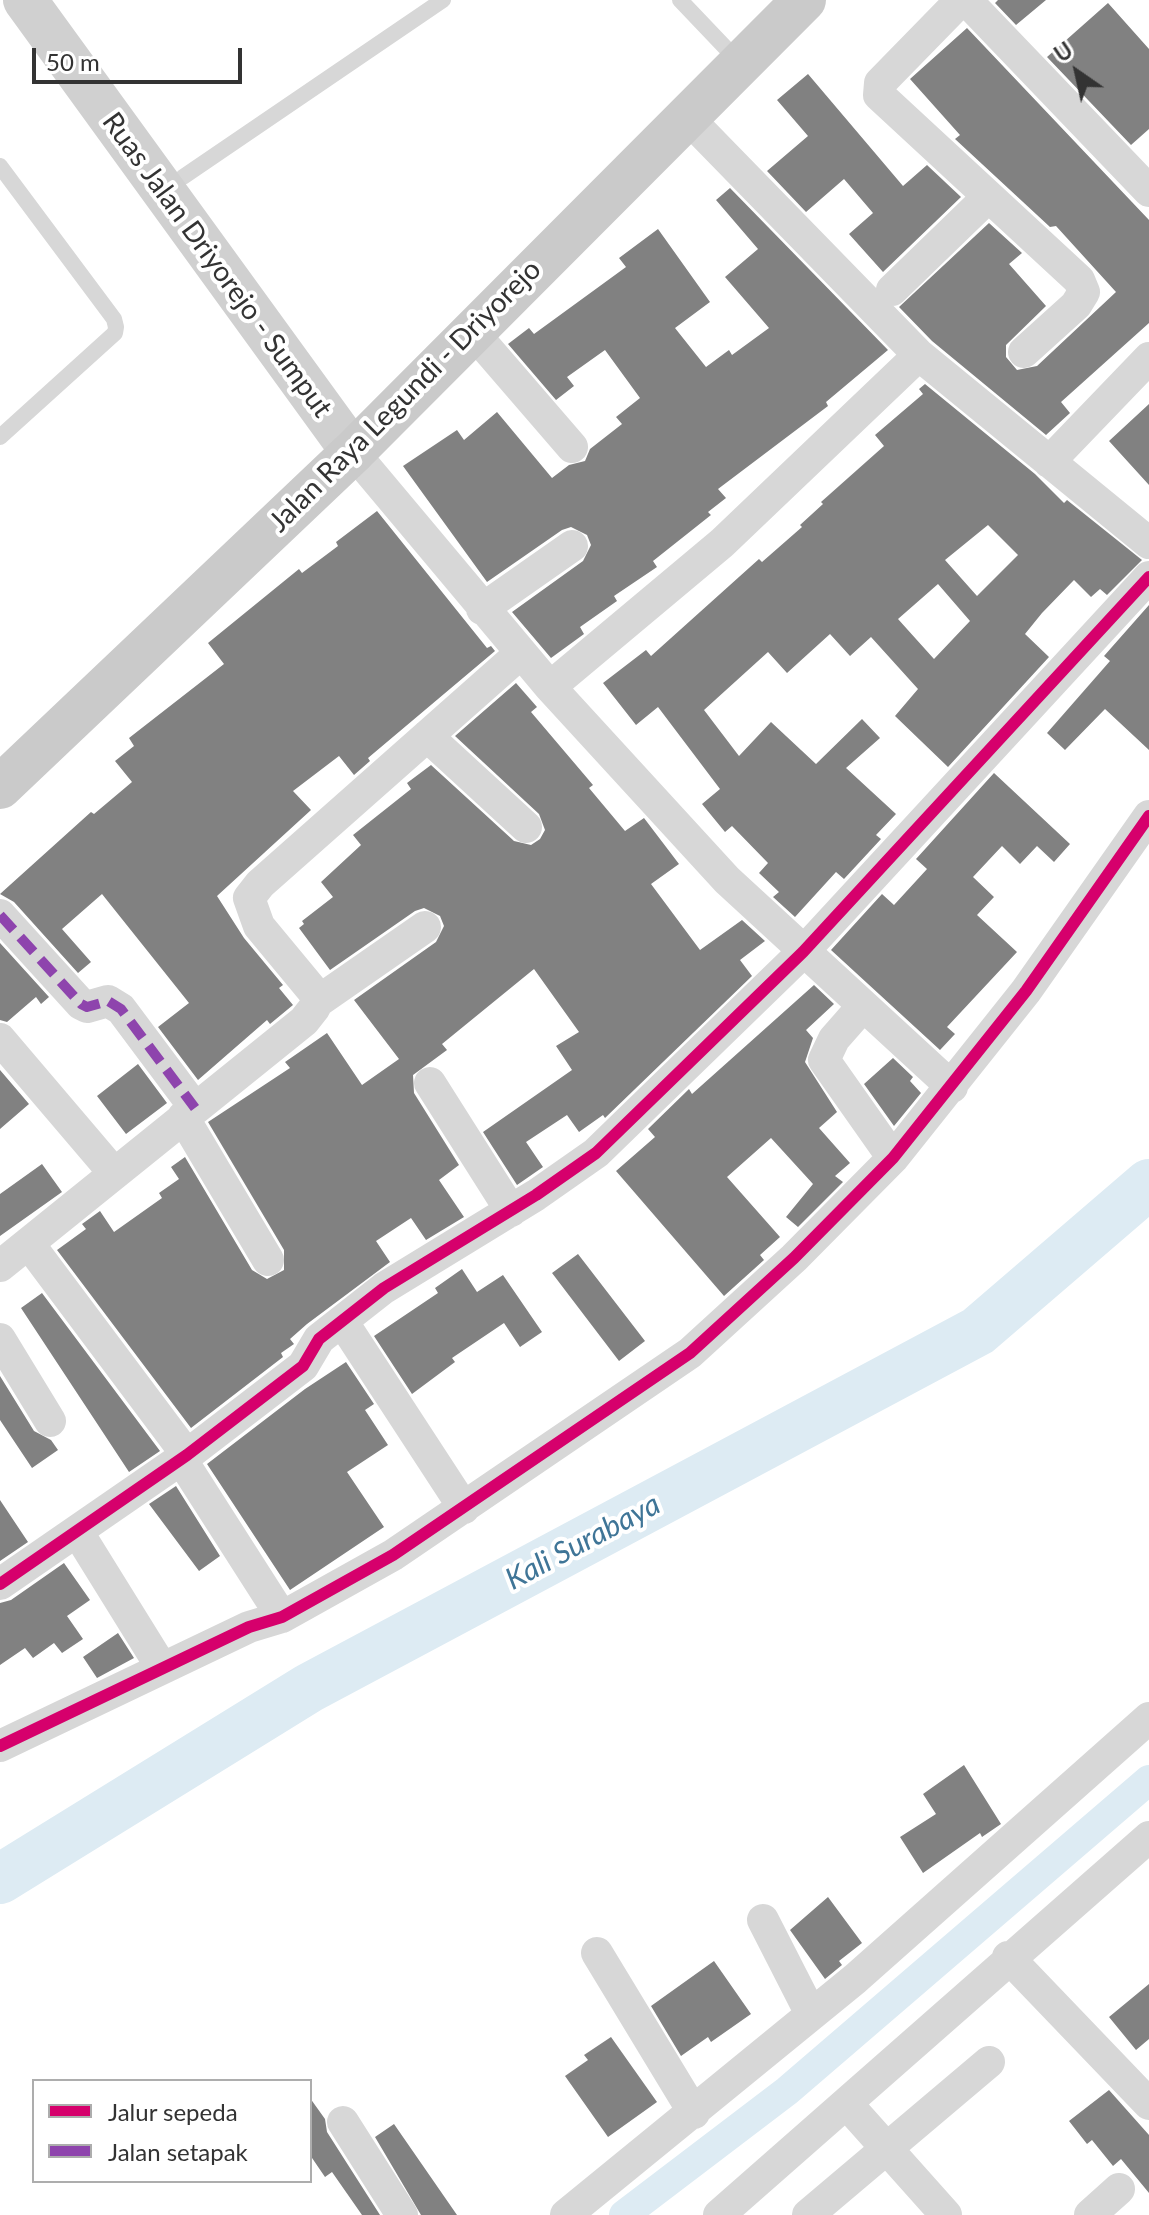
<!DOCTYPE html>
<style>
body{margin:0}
#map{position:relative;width:1149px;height:2215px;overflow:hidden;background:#fff;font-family:Lato,sans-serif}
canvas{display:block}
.legend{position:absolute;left:32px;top:2079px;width:280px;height:104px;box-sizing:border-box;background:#fff;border:2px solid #adadad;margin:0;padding:10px 14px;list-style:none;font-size:24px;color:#333}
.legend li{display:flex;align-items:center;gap:16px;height:40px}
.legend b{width:40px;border:2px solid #adadad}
.north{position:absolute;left:1037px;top:32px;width:80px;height:80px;-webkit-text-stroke:6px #fff;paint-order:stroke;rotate:326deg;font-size:22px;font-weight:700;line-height:32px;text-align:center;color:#333}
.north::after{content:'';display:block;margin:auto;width:28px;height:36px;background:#333;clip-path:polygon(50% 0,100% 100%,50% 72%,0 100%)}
.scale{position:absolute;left:32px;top:48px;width:210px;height:36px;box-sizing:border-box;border:4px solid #333;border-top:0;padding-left:10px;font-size:24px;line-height:28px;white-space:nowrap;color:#333;-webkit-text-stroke:6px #fff;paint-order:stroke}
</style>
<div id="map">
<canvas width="1149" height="2215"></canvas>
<ul class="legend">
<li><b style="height:10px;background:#d6006c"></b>Jalur sepeda</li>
<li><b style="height:10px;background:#8e44ad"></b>Jalan setapak</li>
</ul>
<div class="north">U</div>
<div class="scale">50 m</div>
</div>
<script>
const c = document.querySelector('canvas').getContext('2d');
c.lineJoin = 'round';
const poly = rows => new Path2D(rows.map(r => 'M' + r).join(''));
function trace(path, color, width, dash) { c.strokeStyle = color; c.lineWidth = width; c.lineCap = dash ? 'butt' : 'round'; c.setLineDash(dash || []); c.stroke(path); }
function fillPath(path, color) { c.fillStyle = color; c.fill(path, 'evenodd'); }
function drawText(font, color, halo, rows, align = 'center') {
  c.font = font + ' Lato,sans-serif'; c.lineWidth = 8; c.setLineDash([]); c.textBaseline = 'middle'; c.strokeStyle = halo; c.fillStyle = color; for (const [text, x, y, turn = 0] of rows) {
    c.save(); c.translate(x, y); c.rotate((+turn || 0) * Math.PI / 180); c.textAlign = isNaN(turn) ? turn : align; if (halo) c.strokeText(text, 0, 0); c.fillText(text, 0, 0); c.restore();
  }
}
trace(poly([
 [624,2215,787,2091,1149,1780]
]), '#ddebf3', 30);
trace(poly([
 [0,1879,309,1688,978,1331,1149,1184]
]), '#ddebf3', 50);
fillPath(poly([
 [998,0,1046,0,1016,25,995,3],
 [1108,3,1149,49,1149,129,1131,145,1047,57],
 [967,28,1149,220,1149,323,1061,402,1070,413,1046,435,932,341,899,307,989,223,1022,253,1009,264,1046,306,1006,345,1006,357,1017,370,1037,366,1116,292,1056,226,1050,227,955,139,960,135,910,79],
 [808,74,903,186,927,165,961,197,883,272,849,234,873,213,844,179,806,212,767,171,808,136,777,100],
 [730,188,888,350,826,402,828,406,718,489,726,498,708,512,711,515,653,561,657,567,614,596,617,601,580,627,584,634,551,658,512,612,583,561,591,545,587,535,571,527,562,530,487,582,403,466,457,430,464,440,497,412,552,478,569,465,585,461,590,449,622,424,616,417,640,398,605,350,567,377,574,386,556,400,508,344,529,328,534,334,626,267,619,258,658,229,710,302,675,328,706,367,729,350,732,355,769,328,725,277,758,249,716,200],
 [925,384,1035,474,1064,503,1067,500,1142,560,1107,595,1100,589,1091,597,1074,580,1042,613,1025,634,1049,657,948,767,895,716,918,689,871,637,850,656,830,634,787,673,768,652,704,710,739,756,771,722,816,764,862,719,880,738,846,768,896,814,876,835,881,839,844,879,836,872,795,917,773,897,779,892,759,873,768,863,732,826,725,832,702,804,720,789,658,707,636,725,603,683,646,650,651,656,759,559,762,562,802,527,800,525,823,504,821,502,884,446,875,435,923,394,919,389],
 [988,525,1018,555,977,596,945,560],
 [938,584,970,621,934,659,898,619],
 [1149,404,1149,485,1109,441],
 [377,511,487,648,491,646,495,651,368,758,370,761,354,775,339,756,293,791,311,810,217,896,244,938,283,985,279,988,293,1005,270,1024,267,1020,198,1080,158,1027,189,1003,102,894,62,929,91,962,78,973,14,902,0,894,91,812,94,814,132,782,115,761,134,746,129,738,224,664,208,643,299,569,302,573,338,546,336,542],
 [1149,605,1149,750,1105,709,1065,750,1047,733,1110,661,1104,656],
 [516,683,537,707,531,712,593,785,589,788,625,831,644,818,679,864,651,884,700,950,742,920,765,941,740,960,752,976,605,1118,603,1115,579,1132,567,1115,526,1142,543,1167,517,1185,483,1132,572,1070,556,1046,579,1032,534,969,442,1044,447,1050,413,1075,414,1093,459,1165,439,1180,464,1217,426,1240,411,1218,376,1241,390,1262,307,1324,290,1339,294,1344,281,1353,283,1357,191,1428,57,1250,86,1229,82,1224,100,1211,114,1232,162,1198,159,1193,179,1179,171,1167,185,1157,252,1270,267,1279,284,1270,284,1250,208,1122,290,1068,285,1062,327,1033,362,1085,399,1059,354,1000,436,942,444,926,440,916,424,908,415,911,330,970,299,928,304,924,302,921,333,897,321,882,361,845,353,835,411,789,407,783,431,765,514,841,531,845,540,839,545,830,539,814,455,736],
 [994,773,1070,844,1054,862,1037,846,1020,864,1002,846,973,877,994,897,977,915,1017,952,947,1027,955,1034,940,1050,831,950,882,894,894,905,927,869,916,859],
 [0,943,49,997,41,1004,36,997,7,1022,0,1020],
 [814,985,834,1004,806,1030,813,1038,805,1062,837,1112,819,1128,850,1163,835,1176,843,1182,798,1227,786,1217,813,1184,771,1138,727,1177,780,1237,760,1255,764,1260,724,1296,616,1171,655,1137,648,1129,689,1089,692,1094],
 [893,1058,913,1077,910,1081,921,1093,894,1126,864,1084],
 [138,1064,167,1103,126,1134,97,1096],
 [0,1070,29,1104,0,1129],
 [42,1164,62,1192,0,1236,0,1194],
 [578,1254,645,1341,619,1361,552,1273],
 [462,1269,477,1292,503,1275,542,1332,520,1347,504,1323,452,1358,455,1362,412,1394,374,1336,438,1293,435,1288],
 [42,1293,160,1451,129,1472,21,1308],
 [346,1362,374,1404,365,1410,388,1445,347,1472,384,1527,290,1590,207,1464,305,1389],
 [0,1376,34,1431,51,1440,58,1450,32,1468,0,1420],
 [176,1486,220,1556,199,1571,149,1504],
 [0,1500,28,1542,0,1561],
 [64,1563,90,1600,67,1616,83,1639,62,1653,54,1643,33,1658,25,1648,0,1665,0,1603,11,1600],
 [118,1633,134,1658,97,1678,83,1657],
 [964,1765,1001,1824,982,1837,980,1833,923,1873,900,1837,936,1814,923,1794],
 [828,1897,862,1943,839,1961,842,1965,825,1979,790,1930],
 [714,1961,751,2014,711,2042,708,2037,681,2056,651,2006],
 [1149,1984,1149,2039,1136,2050,1109,2017],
 [611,2037,657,2102,608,2137,565,2076,588,2060,584,2055],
 [1109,2090,1149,2135,1149,2193,1121,2159,1113,2166,1092,2140,1087,2144,1069,2121],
 [310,2098,325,2119,327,2132,380,2215,362,2215,332,2172,325,2177,310,2155],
 [394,2124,457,2215,421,2215,375,2137]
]), '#818181');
trace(poly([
 [680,0,740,63],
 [0,166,114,319,116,327,115,333,0,437],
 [183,177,443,0]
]), '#d7d7d7', 16);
trace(poly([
 [961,0,880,83,879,95,1079,280,1084,292,1076,305,1024,352],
 [966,0,1149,191],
 [686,116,919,355,1149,543],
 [892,290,987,198],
 [471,330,572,447],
 [353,452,550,687,727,880,952,1087],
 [1049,462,1149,358],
 [482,609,572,546],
 [550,687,722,543,919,355],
 [427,736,526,827],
 [0,915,81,1004,87,1007,108,1001,121,1009,195,1108],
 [317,1002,425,927],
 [863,1006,834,1039,824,1060,893,1158],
 [0,1039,114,1173],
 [430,1083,511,1211],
 [183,1117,268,1260],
 [29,1244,187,1455],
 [0,1266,304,1021,315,1007,317,996,259,926,249,898,260,884,521,653],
 [342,1321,464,1508],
 [0,1339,50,1421],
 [181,1459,282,1617],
 [77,1531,162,1668],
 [0,1584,187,1455,303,1366,319,1339,384,1288,536,1195,596,1153,803,952,1149,577],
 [0,1746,249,1627,282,1617,393,1555,690,1353,794,1258,893,1158,1026,991,1149,816],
 [763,1920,811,2014],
 [597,1953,694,2113],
 [1008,1957,1149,2104],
 [847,2104,946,2215],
 [343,2122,402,2215],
 [566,2215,855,1979,1149,1718],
 [719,2215,1149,1837],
 [808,2215,989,2062],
 [1090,2215,1119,2189]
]), '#d7d7d7', 32);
trace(poly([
 [25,0,353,452]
]), '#d0d0d0', 44);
trace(poly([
 [0,787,353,452,804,0]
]), '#cacaca', 44);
trace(poly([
 [0,915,81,1004,87,1007,108,1001,121,1009,195,1108]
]), '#8e44ad', 10, [20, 10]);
trace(poly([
 [0,1584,187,1455,303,1366,319,1339,384,1288,536,1195,596,1153,803,952,1149,577],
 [0,1746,249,1627,282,1617,393,1555,690,1353,794,1258,893,1158,1026,991,1149,816]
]), '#d6006c', 12);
drawText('28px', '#333', '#fff', [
 ["Ruas Jalan Driyorejo - Sumput",217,265,54],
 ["Jalan Raya Legundi - Driyorejo",405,396,-45]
]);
drawText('italic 30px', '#3f7597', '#fff', [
 ["Kali Surabaya",583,1542,-28]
]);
</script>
